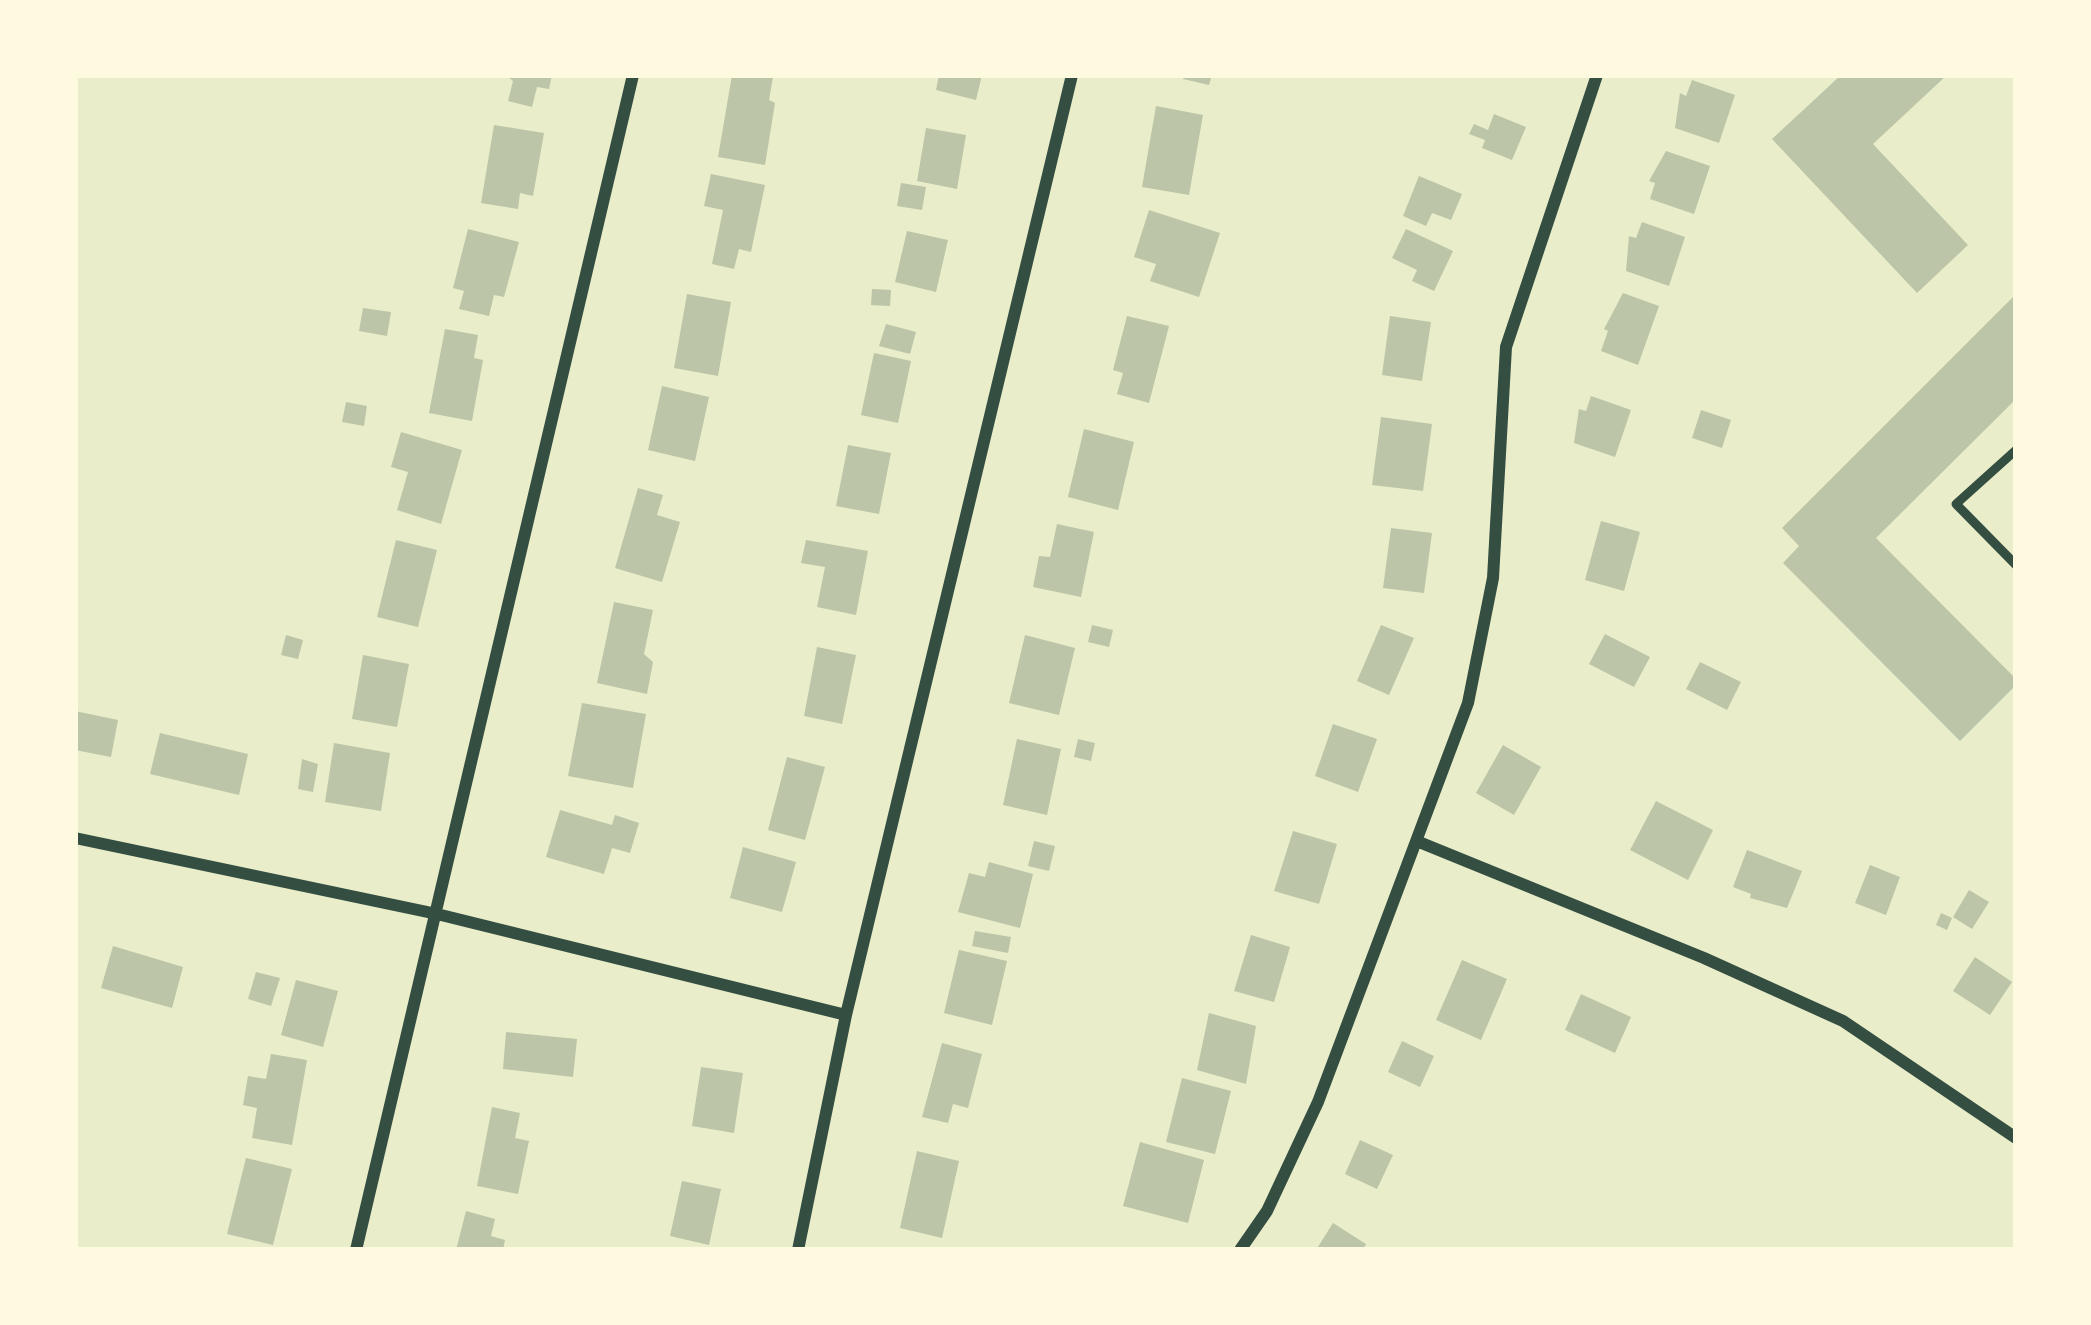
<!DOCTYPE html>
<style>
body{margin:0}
#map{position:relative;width:2091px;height:1325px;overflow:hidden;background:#e9edc9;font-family:Jost,sans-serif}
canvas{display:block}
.frame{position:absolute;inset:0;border:78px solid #fefae0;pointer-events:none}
</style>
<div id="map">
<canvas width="2091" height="1325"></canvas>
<div class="frame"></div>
</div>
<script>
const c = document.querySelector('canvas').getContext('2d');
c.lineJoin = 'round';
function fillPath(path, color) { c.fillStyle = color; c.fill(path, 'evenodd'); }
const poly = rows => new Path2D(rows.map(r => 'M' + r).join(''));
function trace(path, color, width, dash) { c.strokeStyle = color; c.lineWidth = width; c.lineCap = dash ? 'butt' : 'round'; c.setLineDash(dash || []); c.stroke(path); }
fillPath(poly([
 [506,75,552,75,549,89,537,87,532,107,508,101,513,81],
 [732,75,773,77,769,100,775,103,765,165,718,157],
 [939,75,982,75,976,100,936,90],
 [1184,75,1212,75,1209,85,1183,79],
 [1841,75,1947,75,1873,144,1968,245,1917,293,1772,139],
 [1692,80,1735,95,1719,143,1675,128,1680,93,1686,96],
 [1156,106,1203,115,1189,195,1142,187],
 [1494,114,1526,127,1512,160,1482,148,1485,140,1469,134,1474,124,1488,130],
 [494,125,544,133,533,196,520,193,518,209,481,203],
 [926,128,966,135,957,189,917,181],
 [1666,151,1710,166,1694,214,1650,199,1655,183,1649,181],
 [711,174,765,185,751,252,739,249,734,269,712,264,723,210,704,206],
 [1419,176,1462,194,1451,220,1432,213,1426,226,1403,216],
 [901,183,926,187,922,210,897,206],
 [1149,210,1220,233,1199,297,1150,281,1156,264,1134,257],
 [1642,222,1685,237,1669,286,1626,271,1629,236,1636,238],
 [468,229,519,242,504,297,494,295,489,316,459,309,464,291,453,288],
 [1406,229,1453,251,1434,291,1412,281,1417,270,1392,258],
 [907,231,948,240,936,292,895,282],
 [872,289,891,290,890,306,871,305],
 [1623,293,1659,306,1638,365,1601,351,1608,331,1604,329],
 [687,294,731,302,718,376,674,368],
 [2016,294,2016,399,1876,538,2016,679,2016,685,1960,741,1783,563,1799,546,1782,528],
 [363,308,391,312,387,336,359,331],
 [1127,316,1169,326,1149,403,1117,394,1123,373,1113,370],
 [1390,316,1431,322,1422,381,1382,375],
 [886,324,916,332,910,354,879,346],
 [445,329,478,335,474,358,483,360,472,421,429,413],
 [874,353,911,361,898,423,861,415],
 [662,386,709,397,695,461,648,450],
 [1591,396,1631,410,1615,457,1574,443,1579,409,1586,411],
 [346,402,367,406,364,426,342,422],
 [1701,410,1731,420,1722,448,1692,438],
 [1381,417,1432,424,1423,491,1372,485],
 [1084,429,1134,442,1118,510,1068,497],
 [401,432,462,450,441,524,397,510,408,472,391,467],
 [848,445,891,453,879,514,836,506],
 [638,488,663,495,657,515,680,522,662,582,615,568],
 [1601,521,1640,532,1624,591,1585,580],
 [1057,524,1094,532,1081,597,1033,587,1039,556,1050,557],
 [1391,528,1432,533,1424,593,1383,588],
 [396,540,437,550,418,627,377,617],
 [806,540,868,551,856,615,817,607,825,567,801,563],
 [614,602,653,610,644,654,653,662,647,694,597,683],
 [1092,625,1113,630,1109,647,1088,642],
 [1381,625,1414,638,1389,695,1357,681],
 [1605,634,1650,657,1634,687,1589,664],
 [286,635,303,640,298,659,281,655],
 [1025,635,1075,648,1059,715,1009,703],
 [817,647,856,655,842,724,804,716],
 [363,655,409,664,397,727,352,719],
 [1700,662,1741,682,1727,710,1686,689],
 [582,703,646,714,633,788,568,776],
 [75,711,118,720,111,757,75,750],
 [1333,724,1377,739,1358,792,1315,776],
 [160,733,248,754,239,795,150,774],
 [1017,739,1061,749,1047,815,1003,805],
 [1078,739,1095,743,1091,761,1074,757],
 [334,743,390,753,381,811,325,802],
 [1503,745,1541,767,1514,815,1476,793],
 [787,757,825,767,805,840,768,830],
 [302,759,318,764,313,792,298,789],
 [1656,801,1713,830,1688,880,1630,850],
 [560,810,612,825,615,815,639,823,630,853,612,848,604,874,546,857],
 [1293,831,1337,844,1319,904,1274,891],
 [1034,841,1055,846,1049,871,1028,866],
 [743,847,796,862,782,912,730,898],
 [1747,850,1802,871,1787,908,1750,898,1751,894,1733,887],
 [989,862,1033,874,1020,928,958,912,969,873,985,877],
 [1870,865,1900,877,1886,915,1855,903],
 [1969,890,1989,902,1972,929,1953,917],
 [1941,913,1952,918,1947,930,1936,925],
 [975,931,1011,937,1008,953,972,946],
 [1251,935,1290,947,1274,1002,1234,991],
 [113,946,183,967,172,1008,101,988],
 [959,950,1007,961,992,1025,944,1013],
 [1975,957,2012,982,1990,1015,1953,991],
 [1462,960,1507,979,1481,1040,1436,1020],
 [256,972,280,978,271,1006,248,999],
 [296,980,338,991,323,1047,281,1035],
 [1581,994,1631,1017,1615,1053,1565,1030],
 [1209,1013,1256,1026,1246,1084,1197,1070],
 [506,1032,577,1039,573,1077,503,1069],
 [1402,1041,1434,1056,1420,1087,1388,1072],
 [942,1043,982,1054,968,1108,953,1104,948,1123,922,1117],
 [271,1054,307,1060,292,1145,252,1138,257,1108,243,1105,248,1076,266,1079],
 [701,1067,743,1073,734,1133,692,1126],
 [1182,1078,1231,1091,1215,1154,1166,1142],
 [492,1107,520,1113,515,1138,529,1141,518,1194,477,1186],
 [1360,1140,1393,1155,1377,1189,1345,1174],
 [1140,1142,1204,1160,1188,1223,1123,1206],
 [917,1151,959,1161,942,1238,900,1228],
 [246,1158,292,1169,273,1245,227,1234],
 [682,1181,721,1189,709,1245,670,1236],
 [466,1211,495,1219,491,1236,505,1240,503,1250,456,1250],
 [1333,1223,1366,1244,1363,1250,1316,1250]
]), '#bcc5a7');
trace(poly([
 [2016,450,1956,504,2016,565]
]), '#344e41', 9);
trace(poly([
 [75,838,437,914,846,1015],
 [1419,842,1704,958,1843,1021,2016,1138],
 [356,1250,633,75],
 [798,1250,846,1015,1072,75],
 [1240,1250,1267,1211,1318,1102,1468,703,1493,578,1506,347,1597,75]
]), '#344e41', 12);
</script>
